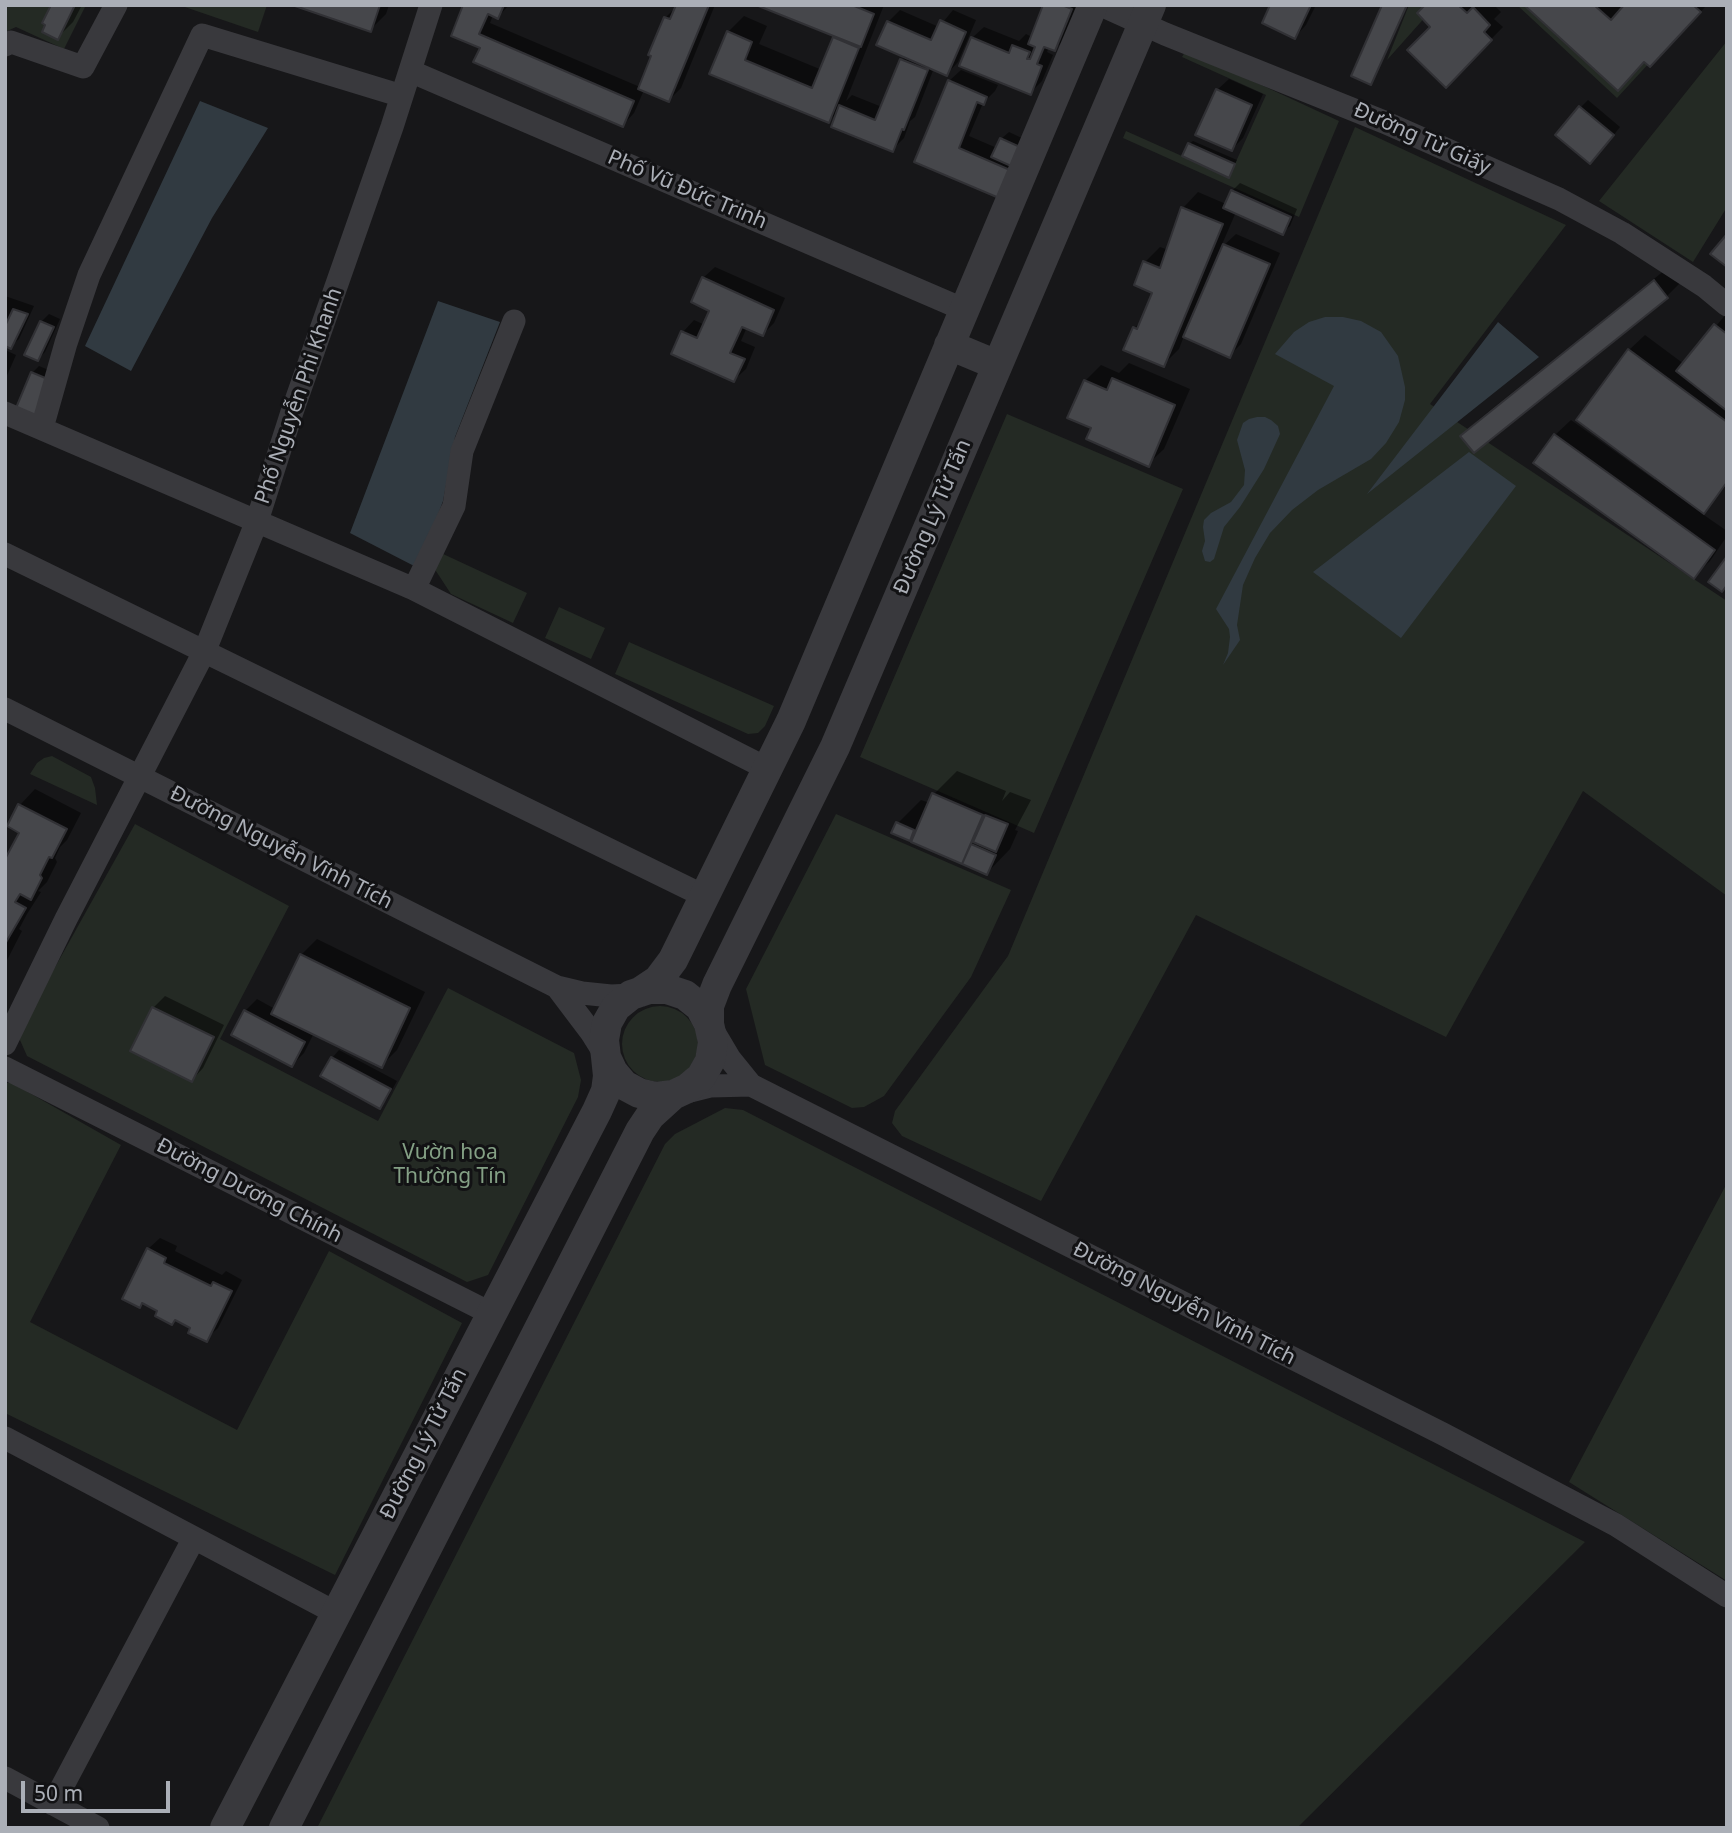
<!DOCTYPE html>
<meta charset="utf-8">
<style>
body{margin:0}
#map{position:relative;width:1732px;height:1833px;overflow:hidden;background:#171719;font-family:"Noto Sans",sans-serif}
canvas{display:block}
.frame{position:absolute;inset:0;border:7px solid #abafb7;pointer-events:none}
.scale{position:absolute;left:21px;top:1781px;width:149px;height:32px;box-sizing:border-box;border:4px solid #abafb7;border-top:0;padding-left:9px;font-size:21px;line-height:24px;white-space:nowrap;color:#abafb7;-webkit-text-stroke:5px #121214;paint-order:stroke}
</style>
<div id="map">
<canvas width="1732" height="1833"></canvas>
<div class="frame"></div>
<div class="scale">50 m</div>
</div>
<script>
const c = document.querySelector('canvas').getContext('2d');
c.lineJoin = 'round';
function fillPath(path, color) { c.fillStyle = color; c.fill(path, 'evenodd'); }
const poly = rows => new Path2D(rows.map(r => 'M' + r).join(''));
function trace(path, color, width, dash) { c.strokeStyle = color; c.lineWidth = width; c.lineCap = dash ? 'butt' : 'round'; c.setLineDash(dash || []); c.stroke(path); }
function drawText(font, color, halo, rows, align = 'center') {
  c.font = font + ' "Noto Sans",sans-serif'; c.lineWidth = 6; c.setLineDash([]); c.textBaseline = 'middle'; c.strokeStyle = halo; c.fillStyle = color; for (const [text, x, y, turn = 0] of rows) {
    c.save(); c.translate(x, y); c.rotate((+turn || 0) * Math.PI / 180); c.textAlign = isNaN(turn) ? turn : align; if (halo) c.strokeText(text, 0, 0); c.fillText(text, 0, 0); c.restore();
  }
}
fillPath(poly([
 [5,5,86,5,64,49,16,27,5,32],
 [179,5,267,5,258,32],
 [1409,5,1436,5,1387,60],
 [1517,5,1593,5,1652,60,1617,98],
 [1727,41,1727,207,1693,262,1599,201],
 [1186,50,1339,121,1299,217,1123,138,1126,131,1229,177,1266,95,1182,57],
 [1355,127,1566,225,1430,404,1727,601,1727,896,1583,791,1446,1037,1196,915,1041,1201,902,1136,892,1123,895,1111,1008,956],
 [1007,414,1183,489,1034,833,860,757],
 [441,553,527,593,513,623,451,594,434,568],
 [559,607,605,628,591,659,545,638],
 [629,642,774,706,765,726,758,733,748,734,615,674],
 [52,756,91,777,95,788,97,805,30,774,37,763,44,758],
 [836,814,1011,890,971,977,884,1096,864,1107,852,1108,765,1065,746,989],
 [135,824,289,906,220,1039,378,1121,448,988,574,1053,581,1080,578,1097,488,1275,467,1282,27,1056,20,1040,20,1030],
 '622 1044a38 38 0 1 1 76 0a38 38 0 1 1-76 0Z',
 [5,1083,12,1083,121,1145,30,1322,237,1430,329,1251,462,1323,335,1575,5,1413],
 [725,1108,743,1110,1585,1542,1297,1828,317,1828,665,1144,675,1134],
 [1727,1183,1727,1581,1569,1482]
]), '#242a24');
fillPath(poly([
 [200,101,268,128,212,218,131,371,85,346],
 [438,301,500,322,455,437,443,501,418,568,350,533],
 [1325,317,1343,317,1361,321,1381,332,1398,356,1405,387,1405,400,1399,422,1386,443,1371,459,1318,490,1292,510,1270,533,1255,558,1243,585,1237,625,1240,640,1223,665,1228,653,1230,637,1229,629,1216,609,1334,386,1275,354,1294,332,1309,322],
 [1498,322,1539,357,1367,494],
 [1257,417,1265,417,1271,420,1278,426,1280,434,1264,469,1240,507,1224,527,1214,559,1210,562,1205,561,1202,551,1205,541,1203,527,1204,520,1211,513,1231,502,1244,485,1245,470,1237,440,1243,423,1249,419],
 [1469,452,1516,486,1401,638,1313,572]
]), '#313a41');
fillPath(poly([
 [53,5,82,5,73,22,57,38],
 [298,5,389,5,386,14,370,30],
 [465,5,509,5,498,17,493,15,490,23,640,87,665,18,678,5,715,5,681,88,669,100,644,90,634,113,623,125,482,47],
 [760,5,884,5,846,101,852,95,882,107,902,60,906,56,888,22,900,10,939,27,953,10,976,20,958,62,947,74,934,68,915,117,910,121,904,138,892,150,839,111,829,121,711,73,728,32,744,16,767,26,759,44,822,70,837,36],
 [1045,5,1079,5,1066,38,1055,49,1049,47,1047,52,1053,55,1042,81,1030,93,972,38,984,27,1019,41,1026,34,1032,37],
 [1272,5,1316,5,1306,25,1295,37],
 [1428,5,1494,5,1501,12,1494,19,1503,27,1446,85],
 [1526,5,1707,5,1650,65,1645,61,1618,89],
 [961,70,998,85,995,91,983,103,969,136,997,148,1001,139,1009,132,1026,140,1010,184,916,161,949,81],
 [1229,79,1263,94,1243,138,1232,149,1217,90],
 [1588,100,1620,127,1598,155,1580,108],
 [1193,141,1237,160,1231,172,1189,144],
 [1240,183,1297,209,1290,226,1282,233,1236,212,1220,249,1236,234,1280,253,1241,344,1229,356,1184,336,1179,349,1163,365,1134,328,1143,320,1155,292,1145,262,1160,247,1169,250,1183,208,1198,192,1226,204,1232,191],
 [1670,266,1682,281,1667,296,1462,436,1478,420],
 [715,267,785,298,774,323,763,334,747,327,741,341,755,347,746,369,734,380,683,332,694,320,705,325,712,310,703,278],
 [5,296,34,306,19,339,11,346,5,344],
 [1727,313,1727,485,1701,513,1727,531,1727,536,1710,561,1694,576,1555,435,1571,420,1655,480,1657,477,1629,350,1645,335,1684,364],
 [49,314,60,319,45,352,38,359,41,322],
 [5,350,16,355,5,380],
 [1129,363,1190,389,1164,449,1148,464,1093,428,1085,381,1101,365,1119,373],
 [39,366,56,373,43,407,32,373],
 [957,771,1006,791,1002,801,1010,792,1031,800,1015,830,1018,831,1010,849,987,873,913,841,918,830,909,839,898,823,921,800,930,803,934,794],
 [35,789,81,813,67,840,60,847,55,858,57,862,47,882,38,891,41,892,27,914,19,929,22,931,5,964,5,863,21,832,20,805],
 [317,939,425,992,397,1050,381,1066,314,1033,304,1053,292,1065,245,1011,257,999,275,1009,301,955],
 [165,996,224,1025,203,1068,192,1080,132,1051,153,1008],
 [339,1050,397,1081,387,1099,380,1107,332,1058],
 [160,1238,177,1246,175,1251,222,1275,226,1271,242,1280,218,1328,206,1339,193,1327,143,1302,139,1306,148,1249]
]), '#0007');
const building = poly([
 [51,5,75,5,58,40,42,32,45,25,42,23,51,5],
 [292,5,380,5,371,32,292,5],
 [463,5,504,5,498,19,488,14,479,34,634,101,623,127,473,62,480,48,451,36,463,5],
 [676,5,709,5,669,102,638,89,651,56,648,55,664,17,670,19,676,5],
 [756,5,852,5,874,14,861,47,756,5],
 [1043,5,1062,5,1072,9,1055,51,1044,47,1037,64,1042,66,1031,95,959,66,971,37,1009,53,1012,45,1030,52,1027,59,1030,59,1035,47,1028,44,1043,5],
 [1270,5,1311,5,1295,39,1262,23,1270,5],
 [1382,5,1407,5,1371,85,1351,76,1382,5],
 [1425,5,1458,5,1467,13,1473,7,1490,25,1484,32,1492,40,1446,88,1407,50,1430,27,1417,13,1425,5],
 [1524,5,1594,5,1611,20,1624,5,1693,5,1701,12,1650,67,1644,62,1618,91,1524,5],
 [940,20,966,32,947,76,876,45,887,21,931,40,940,20],
 [727,31,752,42,745,60,812,88,833,37,859,48,829,123,709,74,727,31],
 [900,59,928,70,904,130,902,129,893,152,831,127,839,105,875,120,900,59],
 [948,80,987,97,984,105,977,102,959,148,1010,170,999,198,914,162,948,80],
 [1216,89,1252,105,1232,151,1195,135,1216,89],
 [1579,106,1614,135,1590,164,1555,135,1579,106],
 [1000,138,1020,147,1011,166,991,157,1000,138],
 [1188,143,1235,164,1229,178,1182,156,1188,143],
 [1231,190,1291,217,1283,235,1223,208,1231,190],
 [1181,207,1223,224,1164,367,1123,350,1133,327,1137,329,1152,293,1134,285,1143,261,1160,268,1181,207],
 [1727,234,1727,267,1710,254,1727,234],
 [1223,244,1270,264,1230,358,1183,337,1223,244],
 [702,277,774,310,763,336,742,327,730,353,745,359,734,382,671,354,681,331,697,338,709,311,691,302,702,277],
 [1654,280,1668,298,1474,453,1460,436,1654,280],
 [13,309,28,314,11,349,5,346,5,326,13,309],
 [40,321,54,327,38,361,24,355,40,321],
 [1714,324,1727,334,1727,411,1676,371,1714,324],
 [1628,349,1727,422,1727,482,1704,514,1576,420,1628,349],
 [31,372,50,380,36,416,16,408,31,372],
 [1112,378,1175,405,1149,467,1086,439,1091,428,1067,418,1084,380,1107,390,1112,378],
 [1554,434,1715,550,1694,579,1533,463,1554,434],
 [1727,556,1727,585,1722,592,1708,582,1727,556],
 [932,793,983,815,962,864,911,842,932,793],
 [18,804,67,829,52,858,49,857,40,875,42,878,31,900,20,894,15,902,26,908,5,944,5,859,19,833,7,826,18,804],
 [985,815,1008,824,996,852,973,842,985,815],
 [896,822,914,830,910,841,891,833,896,822],
 [971,844,996,855,987,875,962,864,971,844],
 [300,954,410,1008,382,1068,271,1014,300,954],
 [152,1007,214,1037,192,1082,130,1051,152,1007],
 [244,1010,305,1042,292,1067,231,1035,244,1010],
 [331,1057,391,1089,380,1109,320,1076,331,1057],
 [147,1248,166,1258,164,1263,211,1286,213,1282,232,1291,207,1342,188,1333,190,1328,175,1320,172,1325,155,1316,157,1311,142,1303,140,1308,122,1299,147,1248]
]);
fillPath(building, '#46474b');
trace(building, '#313135', 2);
trace(poly([
 [1101,5,1165,34,1384,122,1559,199,1622,233,1704,286,1727,305],
 [5,45,11,42,83,67,116,5],
 [410,71,965,310],
 [5,413,414,589,768,769],
 [42,428,66,343,89,275,202,35,402,96],
 [5,554,704,896],
 [414,589,454,506,462,451,514,321],
 [5,709,557,987,582,993,611,996,631,995],
 [557,987,591,1032,606,1056],
 [711,1027,730,1059,751,1085,1443,1434,1616,1525,1727,1596],
 [5,1044,66,919,205,650,257,521,292,412,392,127,431,5],
 [5,1068,492,1314],
 [682,1093,710,1086,751,1085],
 [5,1438,336,1613],
 [5,1778,98,1828],
 [53,1804,194,1538]
]), '#39393d', 23);
trace(poly([
 [949,345,997,365],
 [640,992,658,980,673,960,791,721,1093,5],
 [709,1024,700,1007,685,995,667,989,649,989,631,995,616,1007,607,1023,604,1040,606,1057,613,1072,624,1085,639,1093,656,1097,673,1095,688,1088,701,1077,710,1061,713,1042,709,1024,709,1006,717,985,835,747,1151,5],
 [225,1828,597,1111,606,1091,608,1076,606,1057],
 [284,1828,640,1131,650,1116,673,1095]
]), '#39393d', 30);
drawText('21px', '#abafb7', '#121214', [
 ["Đường Từ Giấy",1422,139,24],
 ["Phố Vũ Đức Trinh",687,190,23],
 ["Phố Nguyễn Phi Khanh",299,396,-71],
 ["Đường Lý Tử Tấn",933,517,-67],
 ["Đường Nguyễn Vĩnh Tích",281,848,27],
 ["Đường Dương Chính",249,1191,27],
 ["Đường Nguyễn Vĩnh Tích",1184,1304,27],
 ["Đường Lý Tử Tấn",424,1444,-63]
]);
drawText('21px', '#84a085', '#121214', [
 ["Vườn hoa",450,1153],
 ["Thường Tín",450,1177]
]);
</script>
